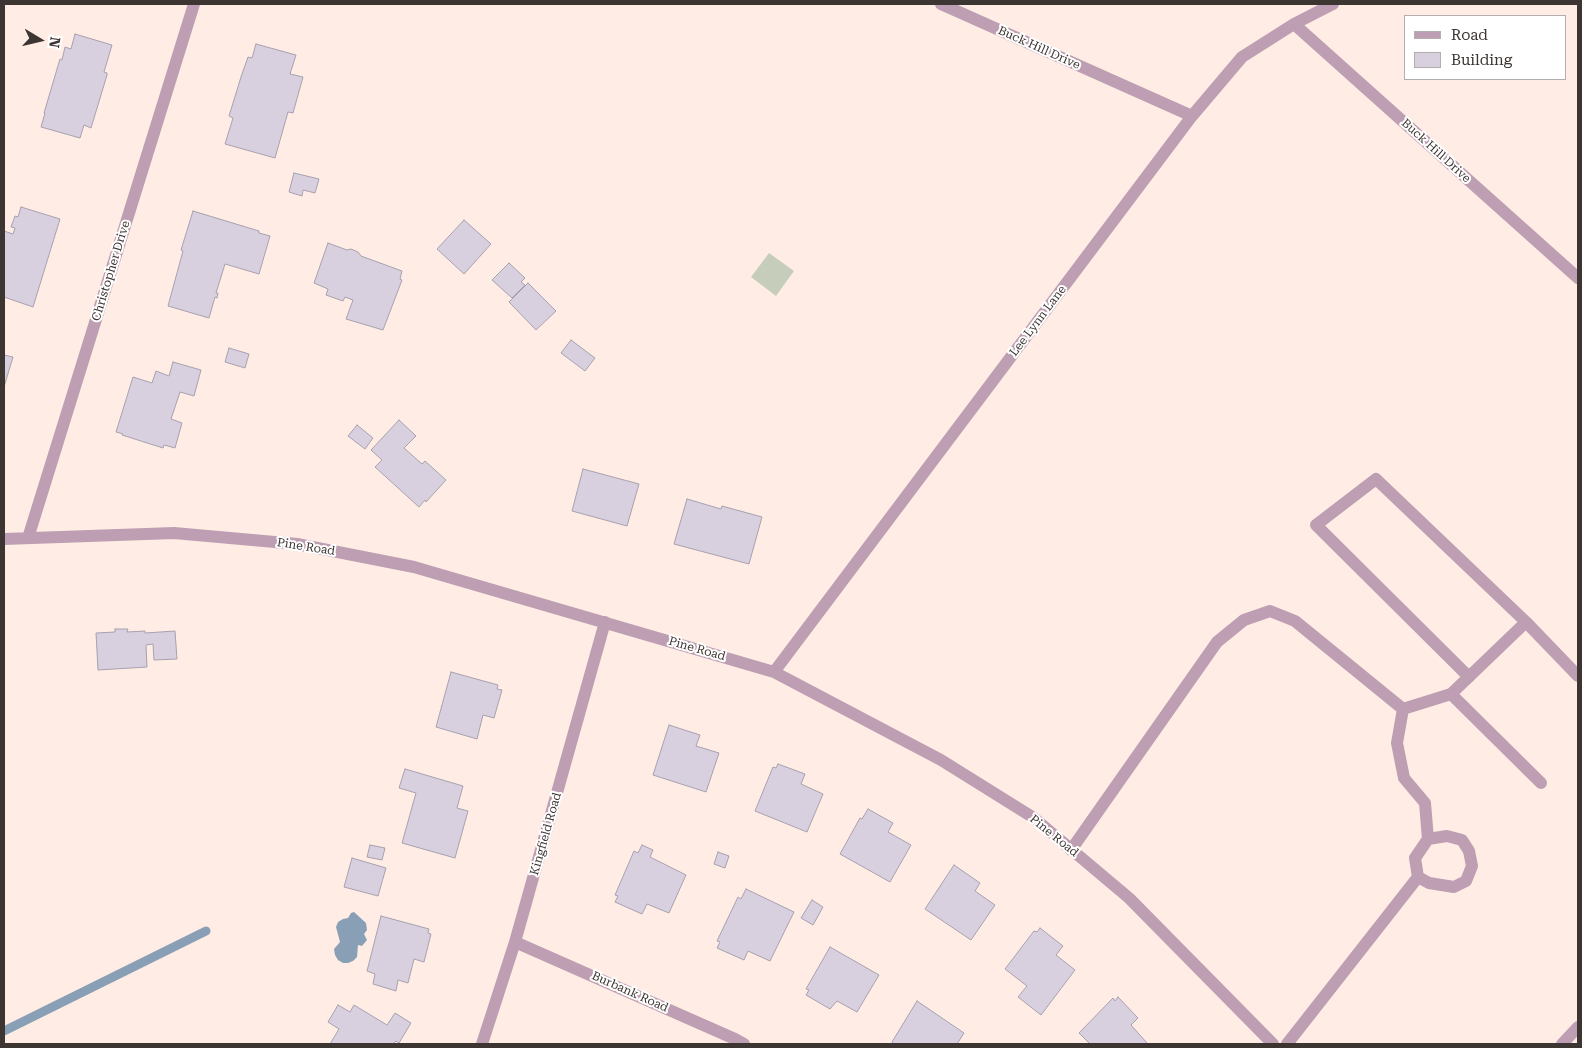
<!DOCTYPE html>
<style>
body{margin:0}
#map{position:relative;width:1582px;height:1048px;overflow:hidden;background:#ffede5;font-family:"Roboto Serif",serif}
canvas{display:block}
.frame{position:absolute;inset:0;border:5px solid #3c3532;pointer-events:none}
.legend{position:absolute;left:1404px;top:15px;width:162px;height:65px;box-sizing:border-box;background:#fff;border:1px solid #b1aead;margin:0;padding:6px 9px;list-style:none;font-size:15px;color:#3c3532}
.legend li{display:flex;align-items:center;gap:10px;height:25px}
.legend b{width:25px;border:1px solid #b1aead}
.north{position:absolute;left:15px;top:15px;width:50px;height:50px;-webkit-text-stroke:4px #fff;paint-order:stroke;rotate:99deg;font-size:14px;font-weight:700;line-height:20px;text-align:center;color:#3c3532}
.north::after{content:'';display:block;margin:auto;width:18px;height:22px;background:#3c3532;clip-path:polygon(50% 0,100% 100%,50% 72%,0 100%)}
</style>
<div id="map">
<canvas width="1582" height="1048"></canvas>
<div class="frame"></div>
<ul class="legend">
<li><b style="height:6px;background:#be9eb2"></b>Road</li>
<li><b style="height:14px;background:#d8d0df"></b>Building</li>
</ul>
<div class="north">N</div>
</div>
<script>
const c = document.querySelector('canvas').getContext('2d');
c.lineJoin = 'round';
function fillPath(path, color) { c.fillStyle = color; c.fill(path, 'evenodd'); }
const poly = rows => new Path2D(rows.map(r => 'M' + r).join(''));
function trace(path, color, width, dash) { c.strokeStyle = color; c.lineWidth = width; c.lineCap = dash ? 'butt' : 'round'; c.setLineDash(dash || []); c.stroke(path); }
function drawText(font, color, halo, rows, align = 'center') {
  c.font = font + ' "Roboto Serif",serif'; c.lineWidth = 4; c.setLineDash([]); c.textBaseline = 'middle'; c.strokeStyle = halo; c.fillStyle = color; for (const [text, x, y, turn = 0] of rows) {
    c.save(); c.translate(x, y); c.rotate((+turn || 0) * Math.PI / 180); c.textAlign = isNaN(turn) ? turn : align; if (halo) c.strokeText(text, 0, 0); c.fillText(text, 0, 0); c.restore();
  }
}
fillPath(poly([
 [769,253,794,271,776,296,751,277]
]), '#c6cdba');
fillPath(poly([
 [354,912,366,923,367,930,364,934,367,940,362,946,358,945,357,957,353,961,348,963,343,963,338,960,335,955,334,949,340,942,336,927,338,922,343,919,348,918,351,913]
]), '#899fb6');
trace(poly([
 [4,1031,206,931]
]), '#899fb6', 9);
const building = poly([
 [75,34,112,45,104,72,107,73,107,75,91,128,84,125,80,138,41,127,45,113,44,113,60,59,62,60,65,47,71,49,75,34],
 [256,44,296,55,290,74,303,77,293,113,288,112,275,158,225,144,233,118,229,116,241,77,248,57,252,58,256,44],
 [294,173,319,179,315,193,303,190,302,196,289,192,294,173],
 [21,207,60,219,33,307,4,297,4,231,13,234,15,228,11,227,15,216,18,217,21,207],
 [193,211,259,231,259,233,270,236,259,274,225,264,216,293,218,293,217,298,215,297,209,318,168,306,183,251,181,250,193,211],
 [464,220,491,244,464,274,437,249,464,220],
 [328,243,347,250,351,249,358,252,361,256,402,271,400,279,402,280,383,330,346,319,353,300,345,297,343,301,326,295,328,289,314,283,328,243],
 [509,263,525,278,521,282,525,285,512,298,492,280,509,263],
 [528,283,556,311,536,330,509,302,528,283],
 [571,340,595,358,585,371,561,353,571,340],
 [229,348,249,354,245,368,225,362,229,348],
 [4,355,13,357,4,387,4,355],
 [173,362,201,370,194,396,180,392,171,419,182,423,175,448,164,445,163,448,122,435,123,434,116,432,133,377,152,383,156,371,169,376,173,362],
 [399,420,416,436,404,448,422,464,425,461,446,480,426,502,425,500,419,507,375,467,382,460,371,450,399,420],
 [357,425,373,438,365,449,348,436,357,425],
 [583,469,639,484,627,526,572,511,583,469],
 [687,499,721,509,722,506,762,517,749,564,674,544,687,499],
 [115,629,128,629,127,632,145,631,145,633,175,631,177,659,154,660,153,644,146,645,147,667,98,670,96,633,115,632,115,629],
 [451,672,498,685,497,689,502,690,494,718,483,715,477,739,436,727,451,672],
 [669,725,700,735,696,746,719,753,706,792,653,775,669,725],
 [778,764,805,774,801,784,823,794,807,832,755,811,773,767,776,768,778,764],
 [405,769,463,786,457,808,468,811,455,858,402,843,416,793,399,788,405,769],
 [868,809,893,823,888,832,911,845,890,882,840,854,860,818,862,819,868,809],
 [370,845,385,848,382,860,367,857,370,845],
 [642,845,653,850,650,857,686,875,669,913,647,904,642,914,615,902,618,896,615,895,634,851,638,853,642,845],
 [718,852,729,856,725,868,714,864,718,852],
 [352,858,386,868,378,896,344,887,352,858],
 [954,865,980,883,975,891,995,905,971,940,925,909,954,865],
 [746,889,794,912,770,961,748,951,744,960,717,948,720,942,717,941,738,897,741,899,746,889],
 [812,900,823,907,813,925,801,918,812,900],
 [381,916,429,929,428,933,431,934,424,962,414,959,408,983,398,980,396,991,373,984,375,974,367,971,381,916],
 [1040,928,1063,946,1056,955,1075,970,1041,1015,1018,997,1027,986,1005,969,1034,931,1037,932,1040,928],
 [830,947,879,975,857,1012,837,1001,830,1009,806,995,809,990,806,989,830,947],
 [1118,997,1138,1018,1131,1025,1147,1043,1146,1044,1090,1044,1079,1033,1113,998,1115,1001,1118,997],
 [917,1001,964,1033,957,1044,893,1044,892,1042,917,1001],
 [338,1005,350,1012,354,1005,387,1025,395,1013,411,1023,399,1043,396,1041,393,1044,330,1044,339,1029,328,1022,338,1005]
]);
fillPath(building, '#d8d0df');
trace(building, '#a7a0ae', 1);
trace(poly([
 [941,4,1192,116],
 [1294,24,1578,278],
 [28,538,194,4],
 [4,539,174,533,297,544,414,567,774,672,941,760,1034,818,1129,898,1273,1044],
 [774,672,1192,116,1242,57,1294,24,1333,4],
 [1469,677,1316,525,1376,479,1526,622],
 [1451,694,1526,622,1578,676],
 [1071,850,1217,642,1244,620,1270,611,1295,621,1403,709],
 [1418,877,1429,883,1454,887,1466,881,1472,866,1469,851,1462,840,1447,836,1428,839],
 [515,942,735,1039,744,1044],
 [482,1044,515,942,605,622],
 [1287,1044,1418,877,1415,858,1428,839,1425,803,1404,778,1397,743,1403,709,1451,694,1541,783],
 [1562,1044,1578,1027]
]), '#be9eb2', 12);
drawText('12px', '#3c3532', '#fff', [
 ["Buck Hill Drive",1039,48,24],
 ["Buck Hill Drive",1436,151,42],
 ["Christopher Drive",111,271,-73],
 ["Lee Lynn Lane",1038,321,-53],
 ["Pine Road",306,547,9],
 ["Pine Road",697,649,16],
 ["Kingfield Road",546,834,-74],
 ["Pine Road",1054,836,39],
 ["Burbank Road",630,992,24]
]);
</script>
